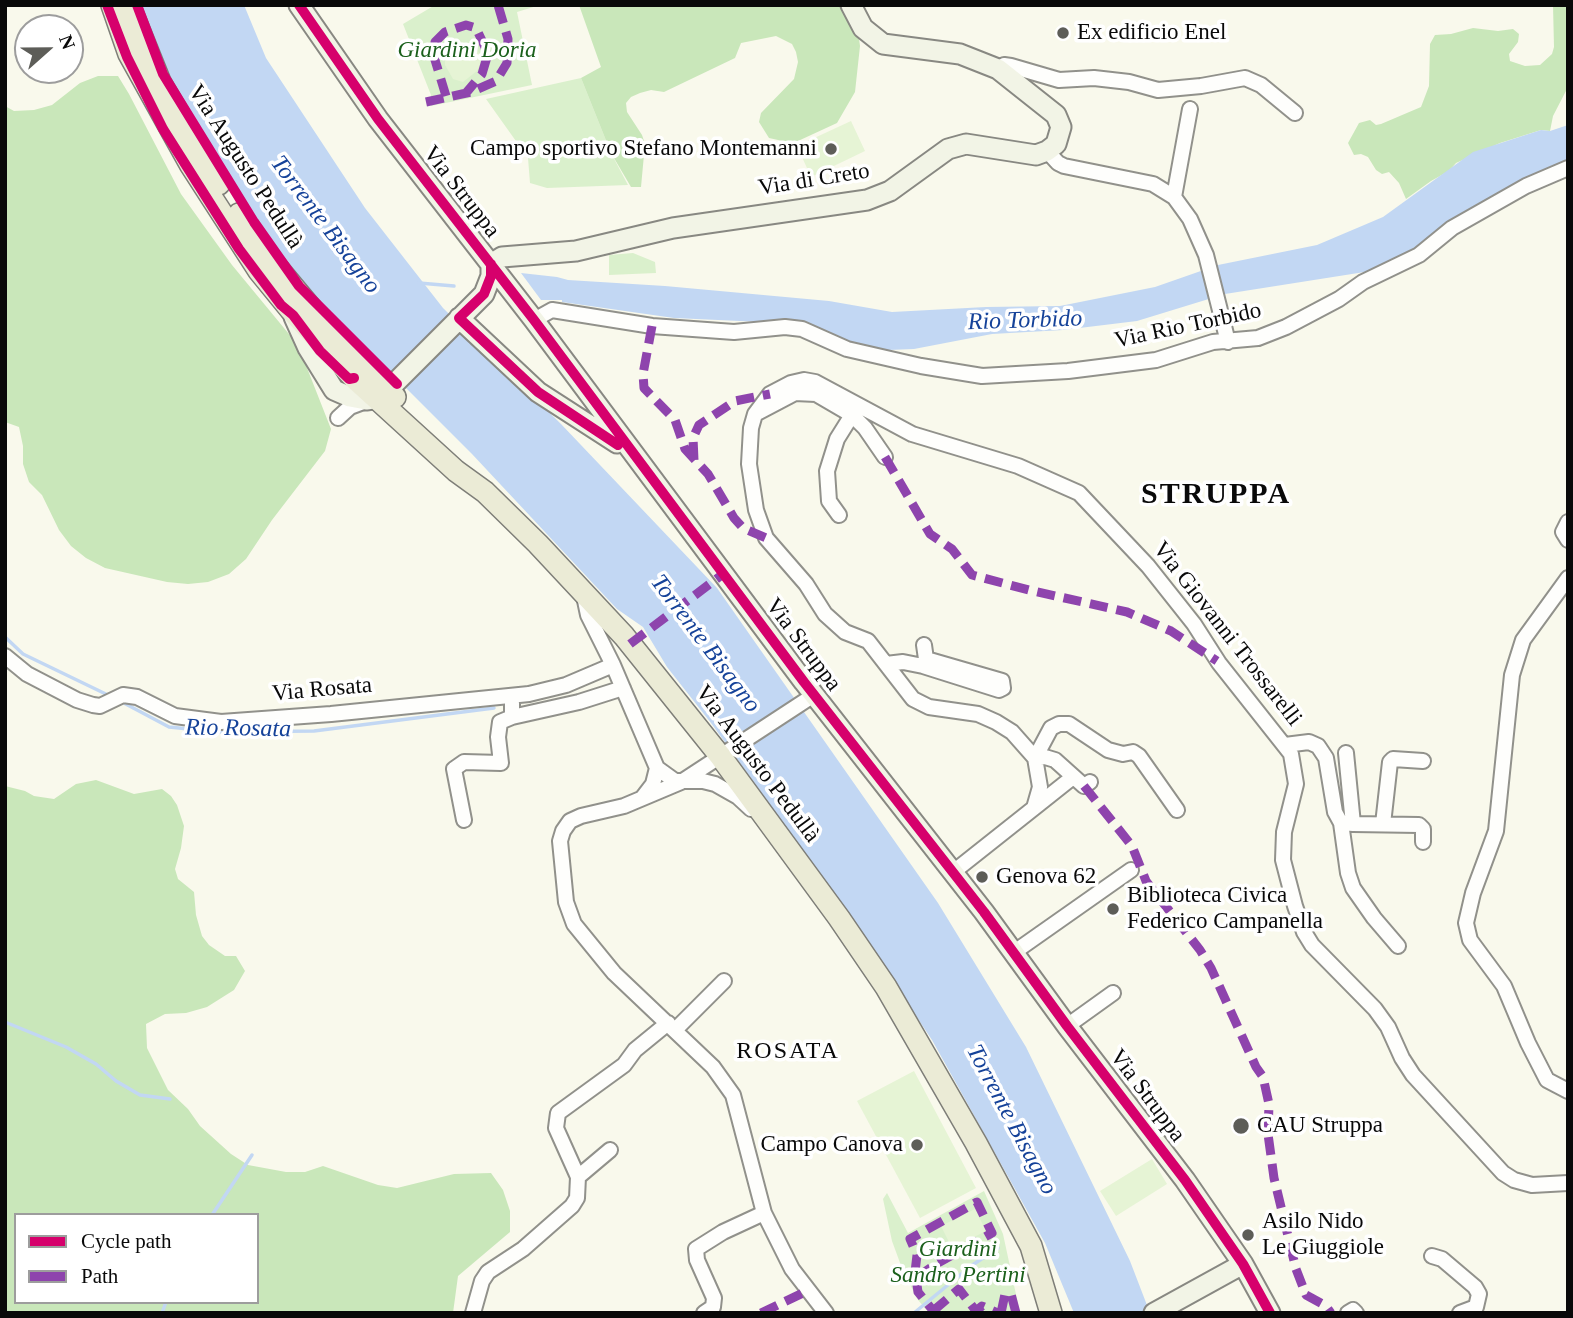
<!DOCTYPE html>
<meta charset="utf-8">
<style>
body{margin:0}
#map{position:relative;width:1573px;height:1318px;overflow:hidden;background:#f9f9ec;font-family:Georgia,serif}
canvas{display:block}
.frame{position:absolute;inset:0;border:7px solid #090909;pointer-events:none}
.legend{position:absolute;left:14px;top:1213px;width:245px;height:91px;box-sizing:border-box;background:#fff;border:2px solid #9d9d9d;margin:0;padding:9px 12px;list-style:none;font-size:21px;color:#090909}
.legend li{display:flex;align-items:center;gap:14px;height:35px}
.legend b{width:35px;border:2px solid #9d9d9d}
.north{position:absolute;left:14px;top:14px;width:70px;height:70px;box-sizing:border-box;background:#fff;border:2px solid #9d9d9d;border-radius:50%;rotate:69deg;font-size:19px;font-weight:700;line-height:28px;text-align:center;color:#090909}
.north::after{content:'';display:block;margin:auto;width:24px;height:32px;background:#5d5d58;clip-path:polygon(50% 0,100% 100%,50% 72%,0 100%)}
</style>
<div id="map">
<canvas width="1573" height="1318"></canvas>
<div class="frame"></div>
<ul class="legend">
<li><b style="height:9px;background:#d6006c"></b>Cycle path</li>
<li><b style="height:9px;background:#8e44ad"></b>Path</li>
</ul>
<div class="north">N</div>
</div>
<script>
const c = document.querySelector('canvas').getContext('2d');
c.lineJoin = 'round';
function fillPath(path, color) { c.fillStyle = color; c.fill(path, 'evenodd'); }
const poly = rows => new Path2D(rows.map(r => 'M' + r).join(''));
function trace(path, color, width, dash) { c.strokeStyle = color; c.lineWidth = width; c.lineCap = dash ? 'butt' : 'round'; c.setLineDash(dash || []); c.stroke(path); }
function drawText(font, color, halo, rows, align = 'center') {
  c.font = font + ' Georgia,serif'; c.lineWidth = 7; c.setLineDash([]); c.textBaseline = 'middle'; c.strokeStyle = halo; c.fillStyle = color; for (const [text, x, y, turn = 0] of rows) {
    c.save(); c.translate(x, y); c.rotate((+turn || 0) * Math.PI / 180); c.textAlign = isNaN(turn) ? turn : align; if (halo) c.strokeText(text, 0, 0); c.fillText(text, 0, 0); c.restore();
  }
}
fillPath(poly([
 [435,5,540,5,517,12,532,85,431,106,431,95,403,24],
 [581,78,611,153,628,185,547,188,530,183,528,158,486,99],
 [633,253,655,262,656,273,609,275,609,255],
 [984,1191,1003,1234,1020,1313,929,1313,918,1300,903,1271,892,1241,883,1199,887,1193,908,1233]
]), '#daf0cc');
fillPath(poly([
 [579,5,844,5,849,24,859,39,860,46,855,92,837,123,798,141,787,142,769,138,759,122,761,113,794,79,798,62,796,52,792,44,776,36,741,43,735,58,664,92,651,90,640,93,631,97,626,103,627,112,642,135,645,144,641,187,631,187,611,153,581,78,601,67],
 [1553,5,1568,5,1568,87,1553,116,1550,131,1541,130,1500,143,1456,163,1449,171,1431,181,1406,199,1399,183,1389,172,1382,174,1376,170,1368,157,1361,154,1354,155,1348,143,1359,123,1370,120,1376,125,1381,124,1421,107,1429,86,1430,44,1435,35,1451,34,1473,28,1498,31,1513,29,1519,34,1518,42,1509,54,1510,61,1525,66,1540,65,1552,54,1554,47],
 [98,76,118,76,129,94,181,194,232,265,298,345,331,429,325,451,272,520,246,559,229,574,208,582,188,584,167,582,105,568,86,558,71,546,59,530,42,495,29,482,23,464,23,446,19,427,5,422,5,106,14,111,34,110,52,105,80,83],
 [96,780,134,794,162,789,171,796,177,805,184,826,181,848,175,869,178,879,194,892,196,915,202,936,209,945,225,956,236,956,245,971,234,990,207,1007,186,1013,165,1014,146,1024,147,1048,168,1090,188,1109,200,1126,231,1154,248,1165,286,1172,305,1172,323,1166,378,1185,397,1188,454,1174,491,1173,503,1190,510,1211,510,1232,458,1276,453,1313,5,1313,5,786,25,791,34,796,54,799,76,784],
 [16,1215,257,1215,257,1302,16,1302]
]), '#c9e7ba');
fillPath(poly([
 [468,45,475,47,480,55,480,64,477,71,463,82,453,79,445,65,445,60,450,52,457,46],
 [851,121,865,151,811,177,797,146],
 [914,1071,976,1188,920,1218,857,1101],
 [1152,1159,1167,1184,1116,1216,1100,1191],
 [975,1209,986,1231,952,1248,941,1226]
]), '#e6f4d5');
fillPath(poly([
 [140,5,244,5,266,58,365,208,443,308,561,424,717,588,938,903,1026,1047,1130,1261,1150,1313,1074,1313,1045,1243,932,1040,838,899,711,723,667,667,643,627,617,609,472,454,300,282,244,203,162,66],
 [1568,125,1568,160,1551,166,1466,212,1405,258,1371,271,1225,294,1137,321,1063,330,992,334,914,349,888,350,848,342,806,324,674,318,562,302,562,300,541,300,521,273,557,277,568,280,665,286,829,301,892,312,986,307,1060,306,1155,287,1218,265,1317,245,1383,217,1473,152,1541,130,1550,131]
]), '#c2d7f3');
trace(poly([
 [419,283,454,286],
 [5,637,23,654,112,697],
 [122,702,169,727,219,732,314,731,494,708],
 [5,1022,66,1047,96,1064,116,1081,140,1095,170,1099],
 [212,1215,252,1155],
 [162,1313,166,1302],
 [914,1313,971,1266,998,1248]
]), '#c2d7f3', 3.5);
const street = poly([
 [998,69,1004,65,1011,66,1059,80,1094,78,1129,82,1158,90,1201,86,1245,78,1261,85,1295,113],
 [1047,151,1058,163,1064,166,1153,184,1174,197,1190,219,1206,255,1228,342],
 [1174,197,1190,109],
 [534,320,552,310,652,326,734,332,785,327,802,329,847,349,921,366,982,376,1068,371,1156,360,1213,342,1258,338,1286,327,1339,299,1363,282,1419,255,1452,228,1526,186,1568,168],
 [757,413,795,393,816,394,852,415,865,428,885,457],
 [338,418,350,407,366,401],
 [839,515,829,501,827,471,837,439,852,415],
 [1568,522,1563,532,1568,540],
 [1568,578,1523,640,1512,675,1496,831,1473,893,1466,923,1470,940,1504,986,1528,1043,1547,1080,1568,1091],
 [584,596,588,615,613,665,657,768,653,784,643,797],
 [5,656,27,674,77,700,93,705,100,706,123,695,137,697,175,716,221,722,331,714,529,694,566,685,613,665],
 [886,664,903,662,923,666,999,690,1003,688,1002,681,926,659,924,645],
 [814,695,681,782,624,806,581,816,570,821,563,831,560,841,566,902,574,924,614,973,713,1067,733,1095,764,1213,792,1269,826,1313],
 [512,696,512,717,579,702,623,688],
 [1285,745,1309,742,1318,746,1326,758,1335,812,1341,823,1353,824,1346,753],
 [1035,758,1051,728,1059,724,1069,724,1108,750,1123,754,1133,752,1139,756,1177,810],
 [1035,758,1045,757,1055,760,1084,786,1090,782],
 [657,768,675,781,703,781,715,784,738,797,751,809],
 [1034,808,1073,777],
 [464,820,454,769,464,762,501,763,498,737,500,722,512,717],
 [1341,823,1348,873,1353,888,1374,918,1398,946],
 [1353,824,1419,825,1423,829,1423,842],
 [1383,824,1390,762,1393,759,1423,761],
 [952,873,1034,808,1040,787,1035,758,1012,732,996,722,978,714,929,707,913,699,868,641,845,632,825,614,806,584,766,538,756,510,749,464,751,428,755,414,770,394,791,383,804,380,815,382,912,434,1018,466,1079,493,1148,566,1194,624,1219,663,1291,754,1296,784,1284,832,1283,860,1295,906,1304,932,1312,945,1375,1009,1388,1027,1402,1058,1413,1075,1503,1173,1514,1180,1532,1185,1568,1183],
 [1013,953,1131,870],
 [1067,1026,1113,993],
 [675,1030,724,981],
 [578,1177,610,1150],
 [1432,1256,1442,1259,1475,1287,1479,1294,1476,1307,1460,1313],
 [473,1313,482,1281,488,1272,523,1249,572,1206,577,1198,578,1177,556,1128,558,1113,624,1065,635,1050,668,1023],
 [704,1313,713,1307,714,1298,697,1260,696,1249,723,1232,764,1213],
 [1348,1313,1353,1310,1356,1313]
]);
const secondary = poly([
 [299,5,378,119,534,320,804,682,984,912,1067,1026,1185,1180,1243,1264,1270,1313],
 [491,264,502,257,576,251,673,228,867,200,890,191,948,149,966,144,1036,155,1047,151,1056,144,1061,127,1056,115,998,69,960,54,883,44,863,28,851,5],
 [294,317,308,348,334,390,350,397,366,400,380,398,484,294,491,276,491,264],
 [459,318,538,392,617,443],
 [1154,1313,1243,1264]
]);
const primary = poly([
 [112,5,129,54,190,164,259,271,290,309,354,378,456,471,485,492,538,544,624,636,721,757,839,918,886,987,976,1143,1031,1246,1051,1313],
 [129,5,160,82,219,184],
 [239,214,270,259,330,331,395,397]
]);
trace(street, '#91918b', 18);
trace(secondary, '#888882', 23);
trace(primary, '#7e7e78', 24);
trace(street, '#fefefc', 14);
trace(secondary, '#f2f4e6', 19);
trace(primary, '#ebebd6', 21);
trace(poly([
 [446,96,435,60,435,42,445,32,466,25,476,28,485,47,487,57,482,74,466,93],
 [426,102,471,92,496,81,507,63,508,39,498,5],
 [652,326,643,374,644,388,675,420,685,449,708,474,734,518,743,528,766,538],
 [885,457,930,534,952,549,972,575,1029,590,1127,612,1171,631,1217,661],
 [694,460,693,438,699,425,735,401,770,394],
 [630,644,723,574],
 [1084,786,1132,846,1146,881,1200,950,1211,968,1256,1067,1263,1077,1269,1104,1268,1134,1274,1178,1296,1269,1306,1295,1326,1306,1331,1313],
 [916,1278,936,1264,992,1233,977,1202,910,1239,917,1255,915,1272,916,1278,918,1292,935,1313],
 [933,1311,959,1289,976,1311,982,1306,998,1313],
 [761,1313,807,1291],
 [1001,1313,1005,1294,1011,1294,1016,1313]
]), '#8e44ad', 9, [18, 9]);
trace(poly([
 [107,5,127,57,163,129,239,249,281,305,293,315,320,351,349,379,354,378],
 [137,5,163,74,254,222,299,286,397,384],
 [299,5,378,119,534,320,804,682,984,912,1067,1026,1185,1180,1243,1264,1270,1313],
 [491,264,491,276,484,294,459,318,538,392,618,445]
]), '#d6006c', 10);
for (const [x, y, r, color] of [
 [1063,33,7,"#5d5d58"],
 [831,149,7,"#5d5d58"],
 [982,877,7,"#5d5d58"],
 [1113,909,7,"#5d5d58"],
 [1241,1126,9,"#5d5d58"],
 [917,1145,7,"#5d5d58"],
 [1248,1235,7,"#5d5d58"]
]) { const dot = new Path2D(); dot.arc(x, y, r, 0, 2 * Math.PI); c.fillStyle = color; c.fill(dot); trace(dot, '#fff', 2.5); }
drawText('23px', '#090909', '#fff', [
 ["Ex edificio Enel",1077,33],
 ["Campo sportivo Stefano Montemanni",817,149,"right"],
 ["Genova 62",996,877],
 ["Biblioteca Civica",1127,896],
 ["Federico Campanella",1127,922],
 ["CAU Struppa",1257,1126],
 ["Campo Canova",903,1145,"right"],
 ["Asilo Nido",1262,1222],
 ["Le Giuggiole",1262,1248]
], 'left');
drawText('italic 23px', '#1b601c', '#fff', [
 ["Giardini Doria",467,51],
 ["Giardini",958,1250],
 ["Sandro Pertini",958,1276]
]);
drawText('23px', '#090909', '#fff', [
 ["Via Augusto Pedullà",245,167,57],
 ["Via di Creto",814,180,-9],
 ["Via Struppa",461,192,52],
 ["Via Rio Torbido",1188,326,-12],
 ["Via Giovanni Trossarelli",1227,634,52],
 ["Via Struppa",803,645,53],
 ["Via Rosata",322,690,-5],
 ["Via Augusto Pedullà",757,764,53],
 ["Via Struppa",1147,1096,53]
]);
drawText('italic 24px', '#154299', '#fff', [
 ["Torrente Bisagno",325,225,53],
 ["Rio Torbido",1025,321,-2],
 ["Torrente Bisagno",705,644,53],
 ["Rio Rosata",238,729,1],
 ["Torrente Bisagno",1011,1120,62]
]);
c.letterSpacing = '2px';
drawText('24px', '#090909', '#fff', [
 ["ROSATA",788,1052]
]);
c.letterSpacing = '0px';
c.letterSpacing = '2px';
drawText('bold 30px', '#090909', '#fff', [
 ["STRUPPA",1216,495]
]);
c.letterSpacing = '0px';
</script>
